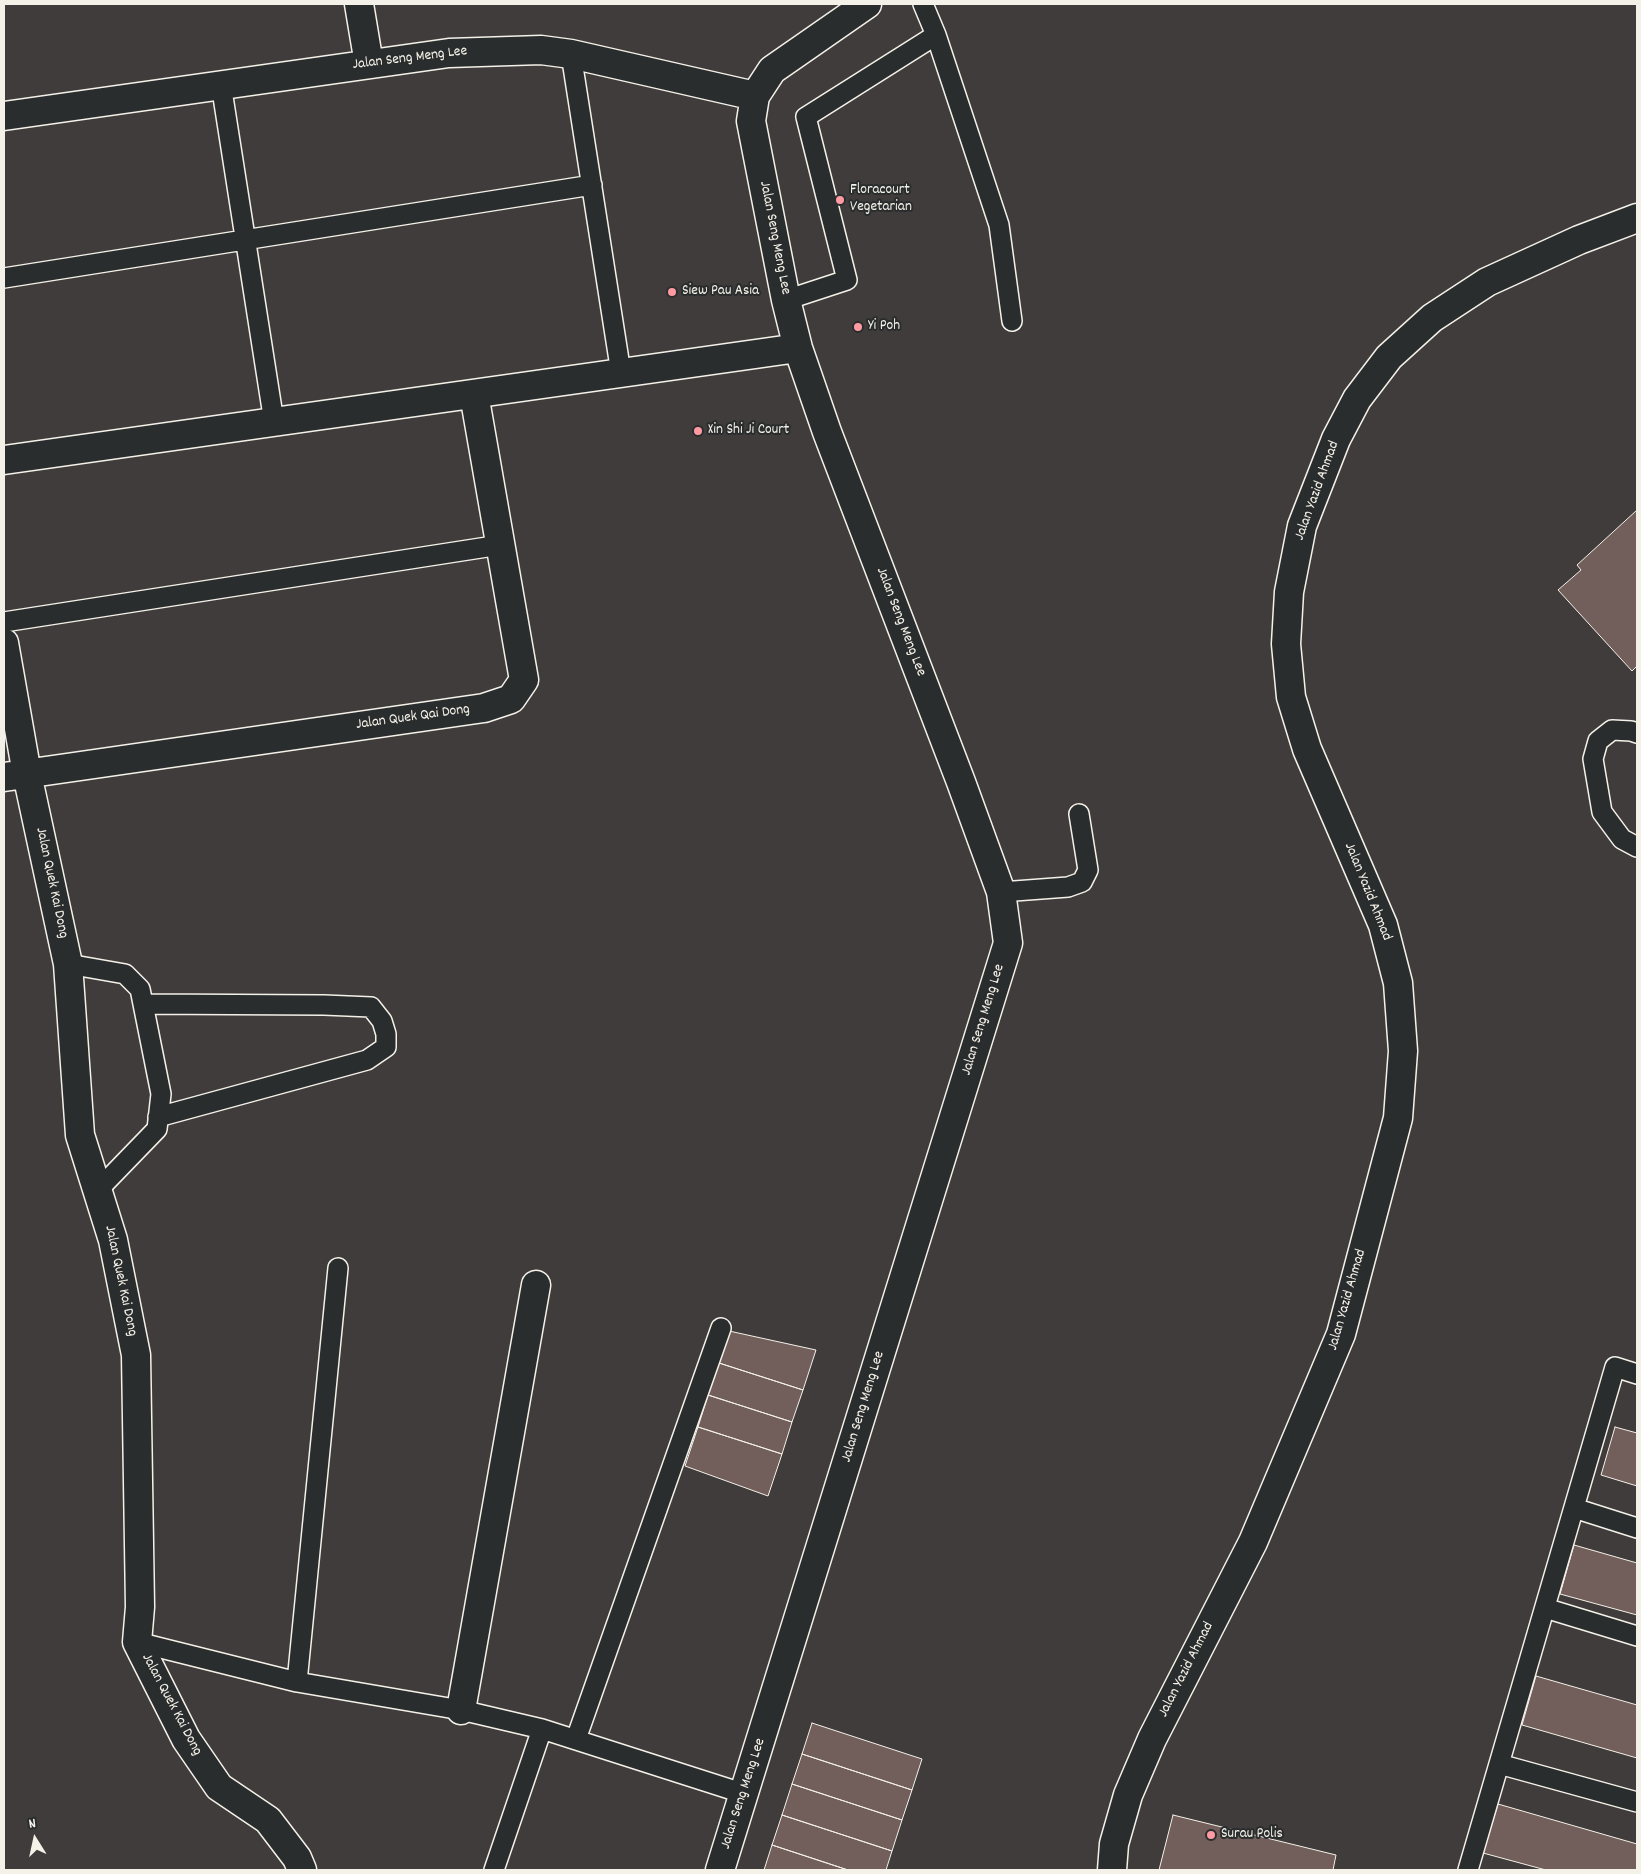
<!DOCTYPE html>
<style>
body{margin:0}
#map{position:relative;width:1641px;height:1874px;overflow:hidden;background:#403c3c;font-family:Dekko,sans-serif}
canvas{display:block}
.frame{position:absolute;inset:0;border:5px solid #f4f1e8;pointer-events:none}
.north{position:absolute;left:10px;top:1814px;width:50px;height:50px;-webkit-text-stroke:4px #2a2d2e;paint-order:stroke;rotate:350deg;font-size:14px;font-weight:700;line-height:20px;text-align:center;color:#f4f1e8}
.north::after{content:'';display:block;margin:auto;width:18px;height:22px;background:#f4f1e8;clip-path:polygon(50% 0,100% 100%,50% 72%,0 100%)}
</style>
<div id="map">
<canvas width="1641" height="1874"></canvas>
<div class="frame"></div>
<div class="north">N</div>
</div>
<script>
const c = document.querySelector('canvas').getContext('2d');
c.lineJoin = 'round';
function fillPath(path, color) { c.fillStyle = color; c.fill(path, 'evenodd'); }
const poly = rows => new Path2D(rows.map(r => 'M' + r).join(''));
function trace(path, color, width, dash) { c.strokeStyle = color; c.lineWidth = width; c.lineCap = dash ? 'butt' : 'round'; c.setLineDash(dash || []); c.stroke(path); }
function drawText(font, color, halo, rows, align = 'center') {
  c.font = font + ' Dekko,sans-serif'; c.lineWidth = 4; c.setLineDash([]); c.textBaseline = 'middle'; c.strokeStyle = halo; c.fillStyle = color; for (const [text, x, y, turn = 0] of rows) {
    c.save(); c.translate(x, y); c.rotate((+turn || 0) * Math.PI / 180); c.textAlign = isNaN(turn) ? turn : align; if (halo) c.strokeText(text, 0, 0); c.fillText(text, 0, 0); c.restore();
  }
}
const building = poly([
 [1637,510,1637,666,1632,671,1558,590,1581,570,1577,565,1637,510],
 [729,1331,816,1350,803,1390,719,1363,729,1331],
 [719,1363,803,1390,792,1422,708,1395,719,1363],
 [708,1395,792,1422,782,1454,698,1427,708,1395],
 [698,1427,782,1454,768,1496,685,1466,698,1427],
 [1615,1427,1637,1433,1637,1486,1601,1475,1615,1427],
 [1574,1545,1637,1563,1637,1615,1560,1594,1574,1545],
 [1536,1676,1637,1705,1637,1758,1522,1725,1536,1676],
 [812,1723,922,1759,912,1790,802,1754,812,1723],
 [802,1754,912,1790,902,1820,792,1784,802,1754],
 [792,1784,902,1820,892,1851,782,1815,792,1784],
 [1498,1804,1637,1844,1637,1870,1546,1870,1483,1853,1498,1804],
 [782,1815,892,1851,886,1870,848,1870,772,1845,782,1815],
 [1173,1815,1336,1855,1333,1870,1159,1870,1173,1815],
 [772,1845,848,1870,764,1870,772,1845]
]);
fillPath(building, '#725f5c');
trace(building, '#f4f1e8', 1);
const lane = poly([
 [923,4,936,35,999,225,1012,321],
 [571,54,621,373],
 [221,84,274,422],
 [4,278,592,185],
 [786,300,847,280,806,117,936,35],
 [4,622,500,545],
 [1637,733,1631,731,1612,730,1598,741,1593,759,1602,812,1622,839,1637,847],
 [1001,892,1068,887,1082,882,1088,870,1079,814],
 [68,964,125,974,140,989,161,1094,157,1129,97,1191],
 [143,1004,324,1005,371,1007,382,1021,386,1034,386,1047,367,1060,158,1117],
 [1574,1508,1637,1528],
 [1545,1608,1637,1636],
 [137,1642,297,1682,461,1710,542,1729,745,1794],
 [297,1682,338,1268],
 [576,1739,721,1328],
 [1499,1764,1637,1802],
 [494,1870,542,1729],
 [1468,1870,1615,1367,1637,1374]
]);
const street = poly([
 [359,4,369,64],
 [4,116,449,53,541,50,571,54,755,96],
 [4,460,798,348],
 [4,643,27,774,68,964,80,1135,113,1240,136,1355,140,1607,137,1642,186,1739,219,1787,268,1820,297,1858,302,1870],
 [4,777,484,708,511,699,524,680,474,394],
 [461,1710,536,1285],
 [720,1870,1008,943,1001,892,961,782,827,432,798,348,786,300,751,121,755,96,772,70,867,4],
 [1112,1870,1114,1844,1128,1795,1152,1739,1253,1542,1341,1334,1398,1118,1403,1051,1398,983,1383,925,1307,749,1291,697,1286,644,1289,592,1302,526,1336,439,1357,399,1389,357,1432,318,1487,282,1579,240,1637,218]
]);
trace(lane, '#f4f1e8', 22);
trace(street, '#f4f1e8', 31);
trace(lane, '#2a2d2e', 19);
trace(street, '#2a2d2e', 28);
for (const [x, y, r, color] of [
 [840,200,5,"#ff9aa2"],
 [672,292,5,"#ff9aa2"],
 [858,327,5,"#ff9aa2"],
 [698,431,5,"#ff9aa2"],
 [1211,1835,5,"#ff9aa2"]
]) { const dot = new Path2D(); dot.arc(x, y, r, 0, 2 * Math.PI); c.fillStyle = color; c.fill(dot); trace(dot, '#2a2d2e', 2); }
drawText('15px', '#f4f1e8', '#2a2d2e', [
 ["Jalan Seng Meng Lee",410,59,-7],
 ["Jalan Seng Meng Lee",774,238,79],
 ["Jalan Yazid Ahmad",1318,491,-70],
 ["Jalan Seng Meng Lee",900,622,69],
 ["Jalan Quek Qai Dong",413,718,-8],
 ["Jalan Quek Kai Dong",51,883,78],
 ["Jalan Yazid Ahmad",1367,892,68],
 ["Jalan Seng Meng Lee",984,1020,-73],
 ["Jalan Quek Kai Dong",120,1281,78],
 ["Jalan Yazid Ahmad",1348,1300,-74],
 ["Jalan Seng Meng Lee",864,1407,-73],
 ["Jalan Yazid Ahmad",1187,1670,-63],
 ["Jalan Quek Kai Dong",171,1705,62],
 ["Jalan Seng Meng Lee",744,1794,-72]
]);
drawText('15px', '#f4f1e8', '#2a2d2e', [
 ["Floracourt",850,191],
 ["Vegetarian",850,208],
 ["Siew Pau Asia",682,292],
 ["Yi Poh",868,327],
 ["Xin Shi Ji Court",708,431],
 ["Surau Polis",1221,1835]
], 'left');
</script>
